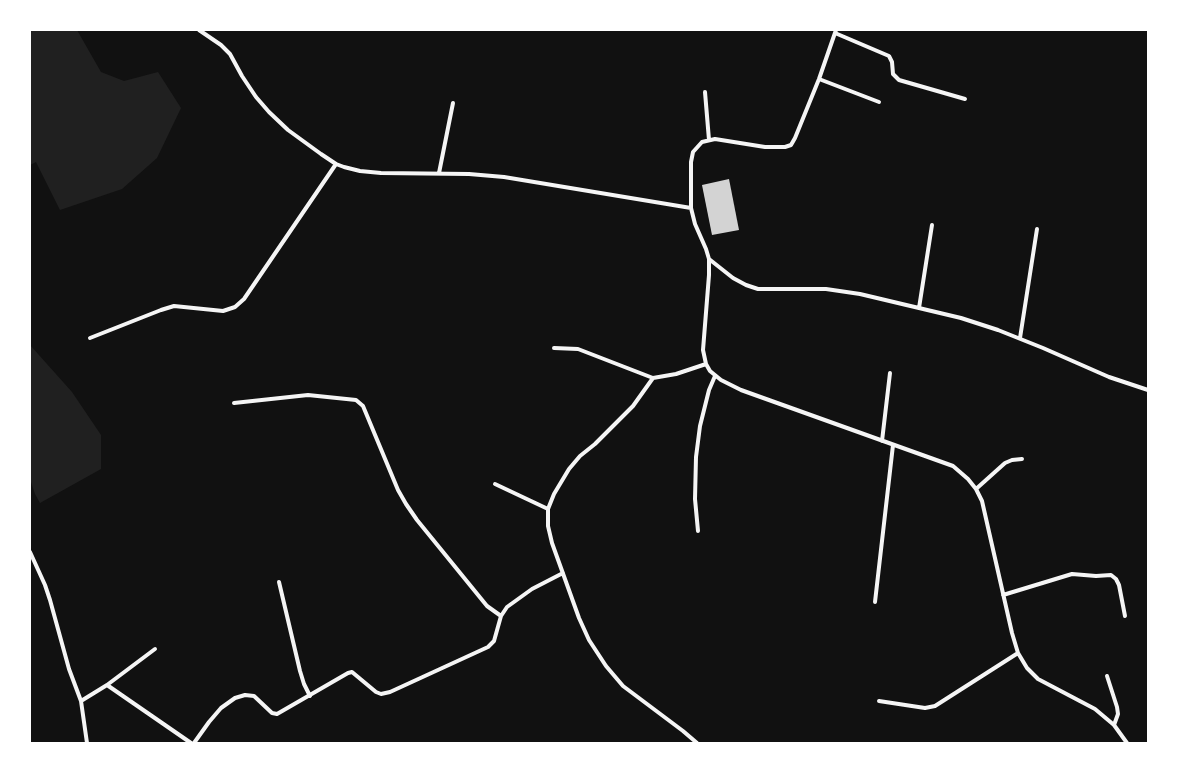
<!DOCTYPE html>
<style>
body{margin:0}
#map{position:relative;width:1178px;height:773px;overflow:hidden;background:#111;font-family:"Golos Text",sans-serif}
canvas{display:block}
.frame{position:absolute;inset:0;border:31px solid #fff;pointer-events:none}
</style>
<div id="map">
<canvas width="1178" height="773"></canvas>
<div class="frame"></div>
</div>
<script>
const c = document.querySelector('canvas').getContext('2d');
c.lineJoin = 'round';
function fillPath(path, color) { c.fillStyle = color; c.fill(path, 'evenodd'); }
const poly = rows => new Path2D(rows.map(r => 'M' + r).join(''));
function trace(path, color, width, dash) { c.strokeStyle = color; c.lineWidth = width; c.lineCap = dash ? 'butt' : 'round'; c.setLineDash(dash || []); c.stroke(path); }
fillPath(poly([
 [30,30,77,30,101,72,124,81,158,72,181,108,157,158,122,189,60,210,36,162,30,165],
 [30,345,72,392,101,435,101,469,40,503,35,494,30,479]
]), '#202020');
fillPath(poly([
 [729,179,739,230,712,235,702,185]
]), '#d3d3d3');
trace(poly([
 [199,30,221,45,230,54,242,76,256,97,269,112,288,130,321,154,336,164,344,167,360,171,381,173,469,174,504,177,691,208],
 [836,30,819,79,795,138,791,145,785,147,765,147,715,139,702,142,693,152,691,162,691,208,695,224,706,249,709,259,709,275,703,350,706,364,710,371,721,380,741,390,953,466,968,479,976,489,982,501,1012,633,1018,653,1027,668,1038,679,1095,709,1114,725,1127,743],
 [835,33,889,56,892,62,893,74,899,80,965,99],
 [819,79,879,102],
 [705,92,709,140],
 [439,173,453,103],
 [709,259,733,278,746,285,758,289,826,289,860,294,961,318,998,330,1043,348,1109,377,1148,390],
 [919,308,932,225],
 [90,338,161,310,174,306,223,311,235,307,244,299,336,164],
 [1020,338,1037,229],
 [554,348,578,349,653,378],
 [234,403,308,395,356,400,363,406,398,490,406,504,417,520,487,606,501,616],
 [882,441,890,373],
 [495,484,548,509],
 [976,489,1005,463,1012,460,1022,459],
 [698,531,695,499,696,457,700,426,709,390,715,376],
 [30,552,45,585,50,600,69,669,81,701,87,743],
 [279,582,300,671,304,684,310,696],
 [1003,595,1072,574,1096,576,1111,575,1116,579,1119,585,1125,616],
 [875,602,893,445],
 [1107,676,1117,707,1118,714,1114,725],
 [107,685,155,649],
 [81,701,107,685,191,743],
 [879,701,925,708,935,706,1018,653],
 [194,743,209,722,221,708,235,698,245,695,254,696,272,713,277,714,348,673,352,672,376,692,381,694,390,692,488,647,494,641,501,616,507,607,532,589,563,573],
 [697,743,683,731,623,686,606,666,589,640,579,618,552,543,548,526,548,509,554,494,569,469,580,456,595,444,633,406,653,378,676,374,706,364]
]), '#f5f5f5', 4);
</script>
